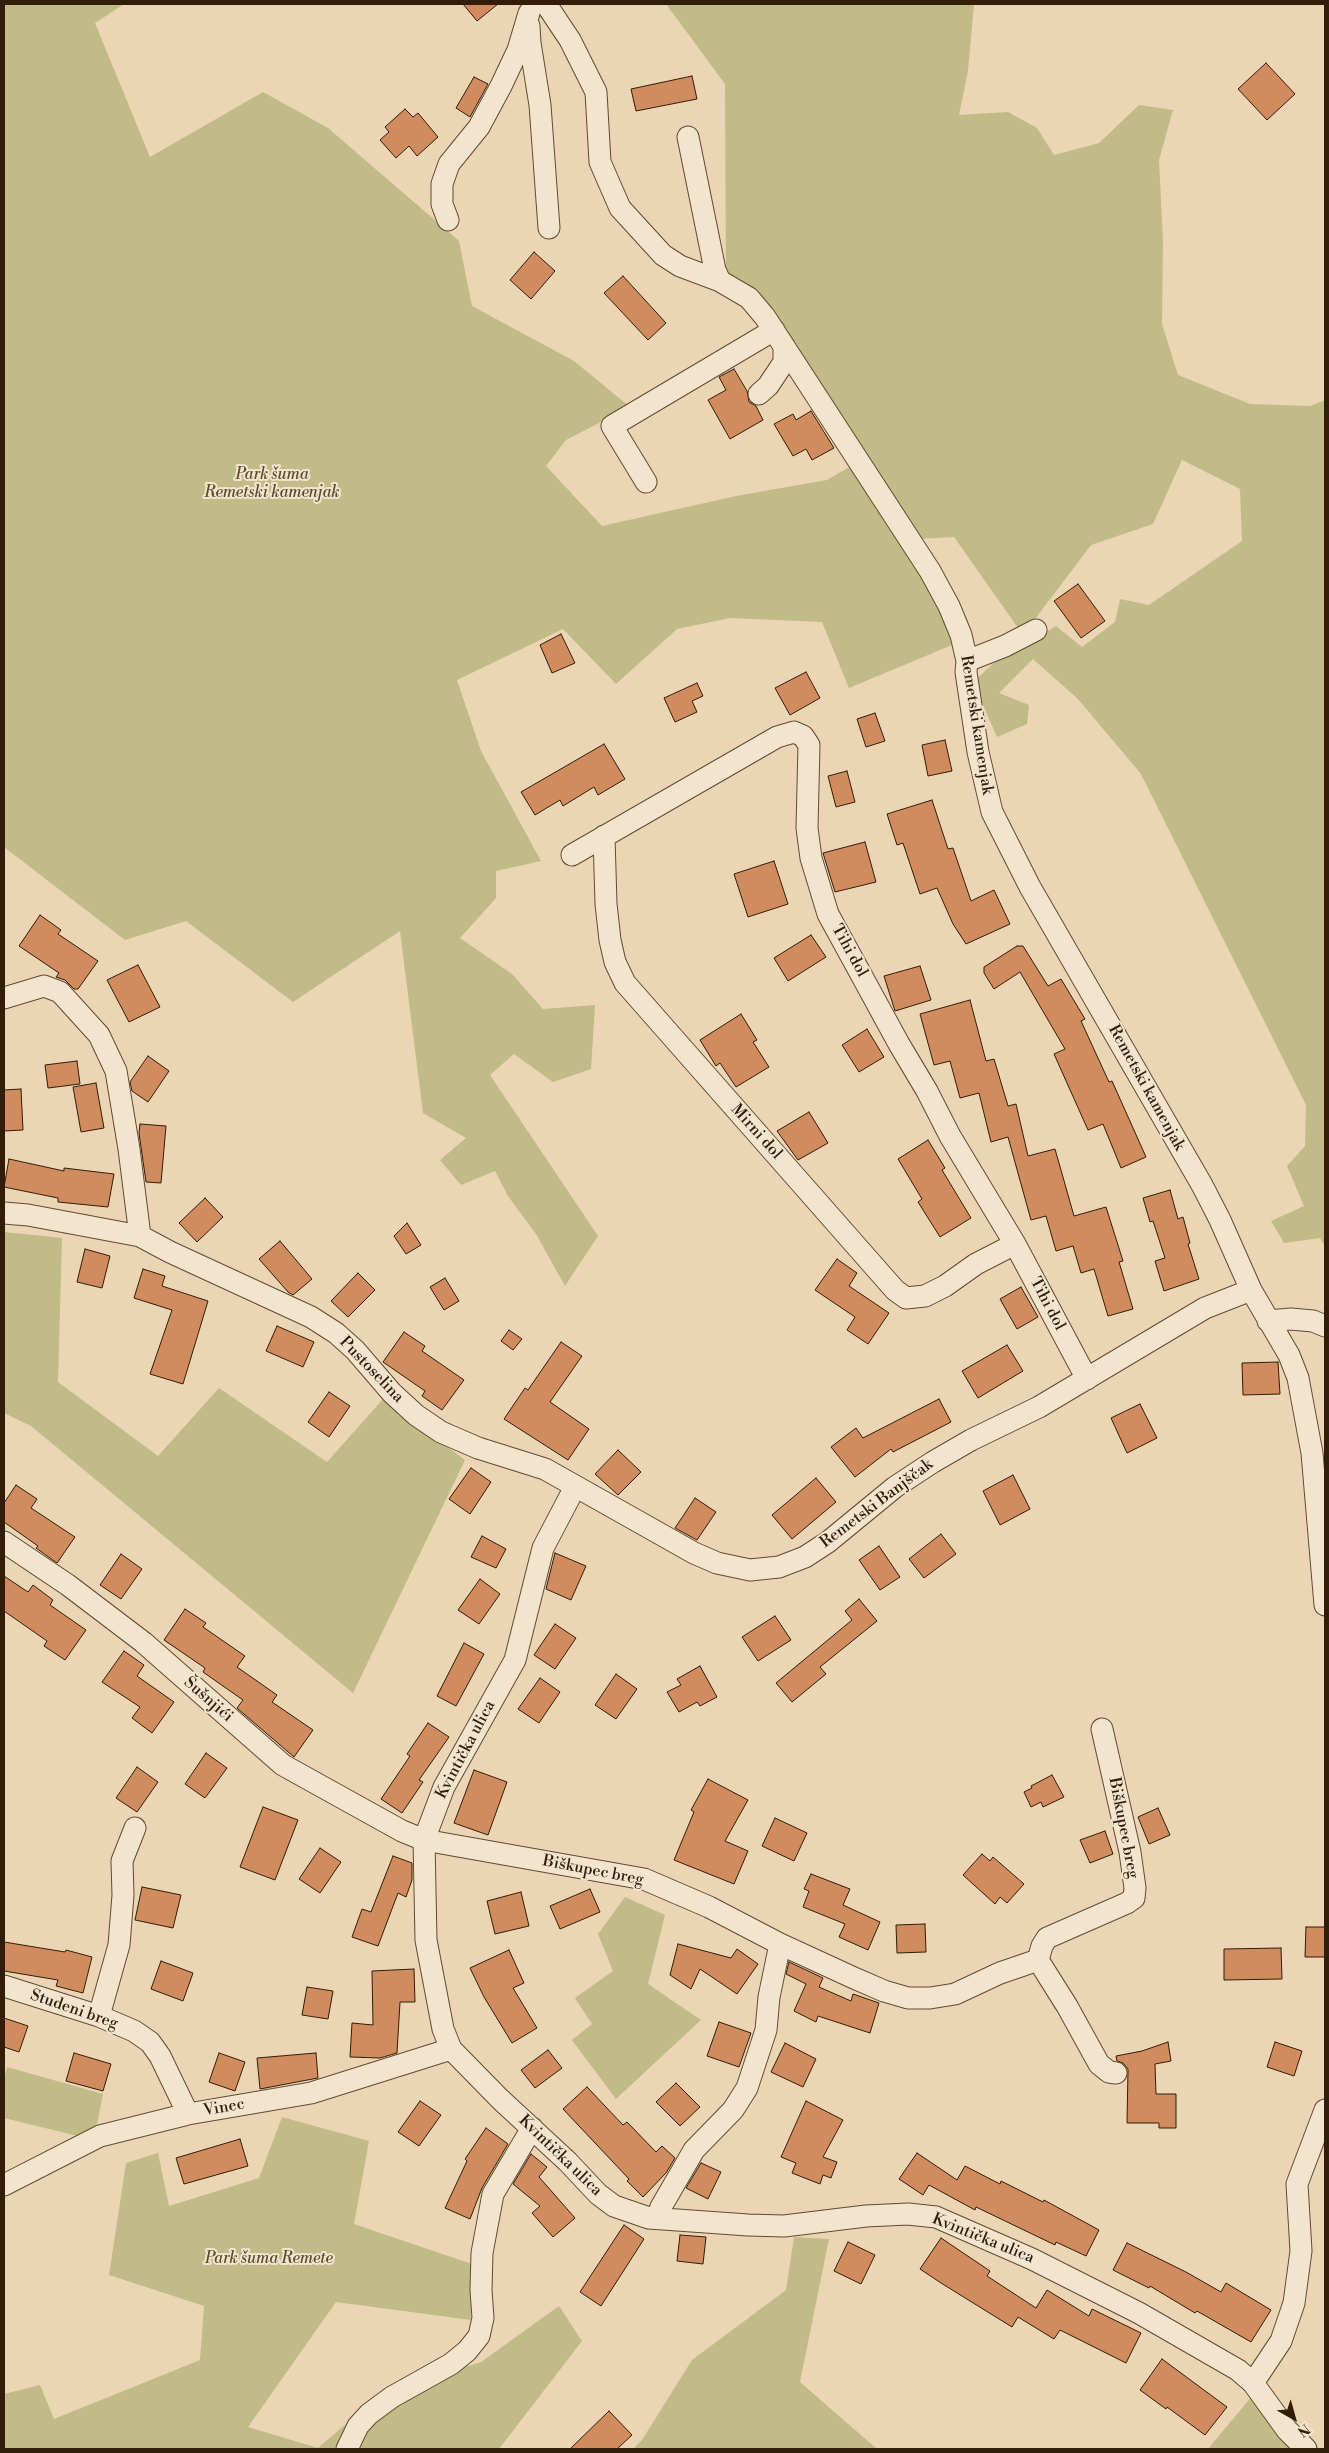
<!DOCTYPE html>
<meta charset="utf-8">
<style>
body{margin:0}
#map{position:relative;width:1329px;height:2453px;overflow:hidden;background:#ecd5b4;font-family:"Libre Bodoni",serif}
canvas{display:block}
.frame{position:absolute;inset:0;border:5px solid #311d08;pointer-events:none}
.north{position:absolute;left:1269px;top:2393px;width:50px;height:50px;-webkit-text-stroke:4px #f3e4ce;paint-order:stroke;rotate:142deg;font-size:14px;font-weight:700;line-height:20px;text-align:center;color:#311d08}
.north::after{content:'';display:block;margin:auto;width:18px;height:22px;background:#311d08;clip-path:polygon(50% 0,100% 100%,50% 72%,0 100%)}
</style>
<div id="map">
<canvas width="1329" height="2453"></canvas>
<div class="frame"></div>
<div class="north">N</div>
</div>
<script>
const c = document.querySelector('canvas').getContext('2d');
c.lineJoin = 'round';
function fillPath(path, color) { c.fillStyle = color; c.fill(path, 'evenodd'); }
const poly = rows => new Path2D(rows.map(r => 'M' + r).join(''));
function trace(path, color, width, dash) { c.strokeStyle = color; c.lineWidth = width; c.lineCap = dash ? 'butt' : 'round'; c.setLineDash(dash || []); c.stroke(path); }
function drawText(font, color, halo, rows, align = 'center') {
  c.font = font + ' "Libre Bodoni",serif'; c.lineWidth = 4; c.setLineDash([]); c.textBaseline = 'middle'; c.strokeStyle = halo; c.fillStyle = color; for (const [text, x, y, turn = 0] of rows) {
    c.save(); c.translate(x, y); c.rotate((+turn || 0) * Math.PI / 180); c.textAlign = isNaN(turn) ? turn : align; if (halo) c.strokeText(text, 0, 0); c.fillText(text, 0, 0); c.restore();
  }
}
fillPath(poly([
 [4,4,124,4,95,23,150,157,263,92,328,128,459,241,472,306,574,361,630,407,566,440,546,466,602,526,736,496,827,480,865,458,726,278,725,84,666,4,974,4,968,71,959,115,1008,112,1037,128,1054,155,1099,143,1139,105,1173,110,1159,160,1163,241,1162,324,1178,375,1250,404,1310,406,1325,400,1325,1246,1320,1238,1284,1243,1271,1221,1304,1206,1287,1166,1305,1146,1306,1105,1141,774,1078,699,1033,659,999,693,1029,705,1027,724,997,737,973,682,995,662,1056,626,1082,647,1115,622,1120,599,1149,605,1242,541,1240,489,1182,460,1153,524,1091,545,1023,635,954,537,900,540,940,608,952,645,849,688,822,622,730,618,677,629,616,684,563,629,457,680,481,751,541,861,496,871,496,898,460,938,512,974,543,1009,595,1005,591,1069,553,1082,514,1054,490,1075,598,1236,565,1286,536,1234,508,1196,495,1171,461,1185,440,1160,466,1138,423,1113,400,931,293,1002,186,921,125,940,4,847],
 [4,1232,62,1238,58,1382,158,1456,219,1388,327,1462,383,1399,465,1460,353,1693,31,1426,4,1413],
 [625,1897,665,1915,648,1984,701,2020,616,2099,572,2040,592,2024,575,1998,613,1971,598,1934],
 [7,2067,103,2094,95,2135,86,2138,4,2118,4,2079],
 [282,2117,369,2141,354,2224,472,2264,471,2320,336,2302,248,2427,318,2448,382,2393,481,2362,559,2306,582,2341,499,2449,4,2449,4,2394,40,2385,54,2419,200,2360,204,2306,109,2275,126,2163,158,2153,169,2206,259,2178],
 [794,2237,829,2239,800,2382,877,2449,633,2449,642,2440,692,2360,786,2290],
 [1252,2396,1292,2449,1208,2449]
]), '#c0bb87');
const building = poly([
 [463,4,498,4,477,21,463,4],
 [1266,63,1295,94,1267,120,1238,89,1266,63],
 [692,76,697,99,636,111,631,89,692,76],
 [474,77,488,84,470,117,456,108,474,77],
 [405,109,413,117,418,113,438,137,417,156,409,146,396,158,380,140,389,132,385,127,405,109],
 [534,252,555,271,531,299,510,280,534,252],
 [623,276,666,323,648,340,604,293,623,276],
 [734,369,747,391,749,402,756,406,763,420,730,439,708,400,726,390,719,377,734,369],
 [811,411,834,448,812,460,806,449,793,456,774,424,793,414,796,420,811,411],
 [1078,584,1105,621,1081,638,1054,601,1078,584],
 [561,634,575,663,552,673,540,645,561,634],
 [806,672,820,698,790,715,775,688,806,672],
 [697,683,703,696,692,701,697,712,675,722,664,698,697,683],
 [875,713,885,741,866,747,857,719,875,713],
 [945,740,952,771,928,776,922,745,945,740],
 [604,744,625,779,598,795,594,787,563,806,560,800,535,815,521,792,604,744],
 [847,771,855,802,836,807,828,776,847,771],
 [932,800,948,849,953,848,971,901,994,890,1010,924,966,944,953,924,937,888,920,894,903,843,897,845,887,814,932,800],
 [865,842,876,882,835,892,823,853,865,842],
 [774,861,788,904,748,917,734,874,774,861],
 [40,915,61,930,58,934,98,961,78,989,74,989,65,980,56,977,59,973,19,946,40,915],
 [811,935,826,957,788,981,774,958,811,935],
 [1017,946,1023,946,1048,986,1061,979,1085,1019,1081,1021,1109,1082,1112,1081,1146,1157,1121,1168,1103,1124,1088,1130,1054,1054,1065,1049,1020,972,994,989,984,973,984,967,1017,946],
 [138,965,160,1007,129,1022,107,980,138,965],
 [920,966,931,1000,895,1011,884,976,920,966],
 [970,1000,986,1061,994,1059,1008,1106,1016,1104,1028,1156,1055,1149,1074,1216,1106,1207,1123,1261,1119,1262,1133,1309,1108,1316,1094,1269,1081,1273,1073,1246,1056,1251,1046,1216,1031,1220,1008,1137,991,1142,979,1093,960,1098,950,1061,934,1065,920,1014,970,1000],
 [741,1014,757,1040,753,1042,769,1067,736,1087,720,1063,716,1066,700,1040,741,1014],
 [867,1029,884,1057,859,1072,842,1045,867,1029],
 [148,1056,169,1071,148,1102,132,1091,130,1082,148,1056],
 [77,1061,80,1084,48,1088,45,1065,77,1061],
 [96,1083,104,1128,81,1132,73,1087,96,1083],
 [21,1089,23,1130,4,1131,4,1090,21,1089],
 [809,1112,828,1143,798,1160,777,1131,809,1112],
 [140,1124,166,1126,161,1183,146,1182,139,1133,140,1124],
 [928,1140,945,1168,942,1170,971,1218,940,1237,918,1202,922,1199,898,1159,928,1140],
 [9,1159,64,1171,64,1168,114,1174,108,1207,58,1202,58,1198,4,1187,9,1159],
 [1170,1190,1178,1219,1183,1217,1190,1243,1188,1244,1199,1279,1164,1291,1155,1261,1165,1258,1153,1221,1150,1222,1143,1198,1170,1190],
 [205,1198,223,1217,197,1242,179,1223,205,1198],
 [407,1223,421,1245,406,1254,394,1236,407,1223],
 [280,1241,312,1279,293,1295,288,1292,259,1259,280,1241],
 [85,1249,110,1256,102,1288,77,1282,85,1249],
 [837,1259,857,1273,849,1286,889,1313,868,1344,847,1330,855,1317,815,1290,837,1259],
 [143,1269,165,1276,162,1286,208,1301,183,1384,150,1374,172,1310,134,1298,143,1269],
 [358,1273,375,1290,348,1317,331,1301,358,1273],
 [445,1278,459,1301,444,1310,430,1287,445,1278],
 [1021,1287,1038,1317,1017,1329,1000,1299,1021,1287],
 [277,1326,314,1342,303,1367,266,1351,277,1326],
 [509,1330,522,1339,513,1350,501,1341,509,1330],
 [404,1332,425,1346,422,1351,464,1380,442,1410,422,1396,425,1391,383,1362,404,1332],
 [561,1342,582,1356,550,1402,589,1429,568,1460,504,1419,525,1388,528,1390,561,1342],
 [1007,1345,1023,1371,978,1398,962,1371,1007,1345],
 [1278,1362,1280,1394,1243,1395,1242,1363,1278,1362],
 [329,1392,350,1406,329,1437,308,1422,329,1392],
 [939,1399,951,1422,893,1452,891,1449,855,1477,831,1447,856,1428,863,1438,939,1399],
 [1140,1404,1157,1438,1127,1453,1111,1418,1140,1404],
 [618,1450,641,1472,618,1495,595,1474,618,1450],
 [471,1468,491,1482,470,1514,449,1499,471,1468],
 [1013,1475,1030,1509,1000,1525,983,1491,1013,1475],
 [816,1478,836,1502,792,1539,772,1515,816,1478],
 [16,1485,37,1499,31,1508,75,1537,57,1563,36,1548,38,1546,4,1522,4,1503,16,1485],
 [695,1498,716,1512,697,1540,675,1528,695,1498],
 [941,1534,956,1554,924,1578,909,1559,941,1534],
 [482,1536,506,1549,496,1568,471,1557,482,1536],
 [879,1546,900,1577,880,1590,859,1560,879,1546],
 [555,1553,586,1566,571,1600,546,1589,555,1553],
 [121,1554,142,1569,121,1599,100,1585,121,1554],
 [4,1576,28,1592,33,1585,53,1600,50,1605,86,1630,65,1660,44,1646,47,1641,4,1611,4,1576],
 [480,1579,500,1594,479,1624,458,1610,480,1579],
 [859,1599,877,1621,820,1667,826,1674,792,1702,776,1683,852,1620,845,1611,859,1599],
 [185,1609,206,1623,203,1627,245,1656,237,1667,277,1695,272,1702,313,1730,294,1757,237,1708,243,1700,203,1672,205,1668,164,1640,185,1609],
 [775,1616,791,1640,758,1661,742,1637,775,1616],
 [555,1624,576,1638,555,1669,534,1655,555,1624],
 [464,1643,484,1654,456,1706,437,1696,464,1643],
 [124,1651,144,1665,137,1676,174,1702,152,1733,132,1718,140,1707,102,1682,124,1651],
 [700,1666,717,1697,700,1706,697,1702,679,1712,667,1692,681,1685,677,1679,700,1666],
 [616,1674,637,1689,616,1719,595,1705,616,1674],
 [540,1678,560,1692,539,1723,518,1709,540,1678],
 [428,1723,449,1737,419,1780,423,1782,402,1813,381,1799,410,1756,407,1754,428,1723],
 [206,1753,227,1768,205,1798,185,1784,206,1753],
 [137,1767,158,1782,137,1812,116,1798,137,1767],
 [474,1770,507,1782,488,1835,454,1823,474,1770],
 [1052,1775,1064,1797,1043,1807,1041,1802,1031,1807,1024,1792,1032,1788,1031,1786,1052,1775],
 [708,1779,748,1800,725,1841,748,1851,734,1884,674,1860,694,1812,691,1810,708,1779],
 [263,1807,298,1820,275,1880,240,1867,263,1807],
 [1158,1808,1170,1835,1149,1844,1138,1817,1158,1808],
 [775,1818,807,1833,794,1861,762,1846,775,1818],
 [1105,1831,1113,1854,1090,1863,1080,1840,1105,1831],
 [320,1848,341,1862,320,1893,299,1879,320,1848],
 [982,1854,990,1861,993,1857,1024,1884,1007,1903,1000,1897,995,1904,963,1875,982,1854],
 [393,1856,412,1863,412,1880,406,1897,398,1893,378,1946,352,1937,362,1909,371,1912,393,1856],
 [811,1874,850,1889,843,1905,880,1922,868,1950,839,1937,845,1924,803,1907,809,1891,804,1889,811,1874],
 [142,1887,181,1895,173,1928,135,1920,142,1887],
 [590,1889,600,1912,560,1929,550,1906,590,1889],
 [521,1892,529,1926,495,1934,487,1901,521,1892],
 [925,1924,926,1952,897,1953,896,1925,925,1924],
 [1306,1927,1325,1927,1325,1957,1305,1957,1306,1927],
 [4,1942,65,1952,66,1950,92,1957,83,1993,56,1986,58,1980,4,1971,4,1942],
 [678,1944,731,1958,737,1949,758,1964,737,1994,700,1969,691,1989,670,1975,678,1944],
 [1281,1948,1282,1979,1224,1980,1224,1949,1281,1948],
 [509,1950,524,1983,513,1988,537,2028,512,2043,484,1997,470,1968,509,1950],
 [161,1961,193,1973,183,2001,151,1989,161,1961],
 [789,1962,823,1978,819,1987,851,2001,853,1994,879,2003,870,2033,818,2016,816,2022,794,2011,806,1984,786,1974,789,1962],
 [414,1969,415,2002,400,2002,397,2053,380,2058,350,2057,352,2023,373,2025,372,1971,414,1969],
 [307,1987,333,1991,328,2019,302,2015,307,1987],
 [4,2018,28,2026,19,2052,4,2047,4,2018],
 [719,2022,751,2033,739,2067,707,2056,719,2022],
 [1168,2042,1171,2061,1155,2064,1156,2094,1176,2094,1176,2128,1159,2128,1159,2123,1127,2123,1128,2069,1123,2063,1117,2061,1116,2056,1142,2051,1168,2042],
 [1275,2042,1302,2051,1294,2076,1267,2067,1275,2042],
 [785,2043,816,2059,803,2087,771,2072,785,2043],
 [548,2050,562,2068,535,2088,521,2070,548,2050],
 [74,2053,111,2064,103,2091,66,2081,74,2053],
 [219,2053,245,2062,235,2091,209,2082,219,2053],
 [316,2053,318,2078,260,2089,257,2058,316,2053],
 [676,2083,700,2107,680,2126,656,2102,676,2083],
 [587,2087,623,2125,627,2122,656,2152,662,2146,675,2158,666,2173,643,2197,627,2181,629,2179,563,2109,587,2087],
 [420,2101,441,2115,419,2146,398,2132,420,2101],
 [806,2101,843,2120,823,2157,837,2162,831,2178,823,2175,820,2184,792,2173,796,2163,781,2157,806,2101],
 [486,2128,508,2144,482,2188,470,2219,445,2208,467,2161,465,2159,486,2128],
 [240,2139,248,2166,184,2184,176,2158,240,2139],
 [917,2153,957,2180,965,2166,1000,2184,1001,2181,1043,2202,1044,2200,1099,2230,1086,2256,1056,2242,1055,2245,976,2207,975,2210,929,2185,923,2195,899,2179,917,2153],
 [531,2154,547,2167,539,2177,575,2218,553,2237,532,2213,540,2206,513,2184,531,2154],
 [701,2163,721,2172,708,2199,686,2188,701,2163],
 [624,2225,644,2239,601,2306,580,2292,624,2225],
 [680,2235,706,2237,703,2264,677,2261,680,2235],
 [941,2238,990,2271,987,2276,1036,2308,1047,2290,1089,2316,1092,2309,1141,2333,1126,2363,1060,2330,1054,2339,1018,2317,1012,2327,941,2283,920,2269,941,2238],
 [848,2242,875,2255,861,2284,834,2271,848,2242],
 [1127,2243,1186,2272,1221,2292,1226,2283,1271,2310,1251,2342,1197,2311,1195,2313,1150,2286,1149,2288,1113,2270,1127,2243],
 [1162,2359,1227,2407,1205,2435,1167,2407,1166,2409,1140,2390,1162,2359],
 [609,2411,632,2435,617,2449,570,2449,609,2411]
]);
fillPath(building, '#d08b5f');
trace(building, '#311d08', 1);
const minor = poly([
 [546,4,570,40,596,92,600,162,620,208,663,255,680,266,720,281,749,298,765,317,930,571,949,606,961,635,967,661,966,672,978,752,992,812,1030,887,1202,1185,1220,1220,1251,1290,1289,1355,1298,1378,1312,1453,1325,1605],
 [529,26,530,43,540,105,549,228],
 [688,137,715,270,720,281],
 [448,220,442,204,442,184,449,164,479,127,501,86,518,50,529,13],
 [759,394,768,386,784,362,784,346],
 [646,482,612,426,774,330],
 [967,661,1005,646,1036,630],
 [604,836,606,904,610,940,615,962,625,983,895,1290,906,1298,925,1296,945,1286,976,1264,1015,1244],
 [572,855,777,737,794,732,803,736,809,745,807,828,811,858,828,914,899,1044,927,1091,950,1136,1015,1244,1087,1379],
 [4,998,44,986,60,992,99,1035,116,1071,129,1149,140,1236],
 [4,1213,28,1215,140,1236,170,1252,311,1317,336,1333,355,1350,392,1393,416,1415,441,1432,478,1448,545,1469,694,1553,717,1563,750,1570,779,1567,805,1557,828,1542,895,1487,933,1462,971,1440,1039,1407,1205,1308,1251,1290],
 [1268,1321,1291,1319,1313,1321,1325,1326],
 [575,1487,543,1548,515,1660,444,1787,424,1840,426,1940,443,2029,451,2049,500,2099,568,2162,598,2194,614,2206,649,2218,748,2225,784,2226,866,2216,908,2214,936,2217,1032,2259,1139,2313,1238,2370,1253,2383,1287,2430,1306,2449],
 [4,1542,68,1585,143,1642,283,1765,402,1831,424,1840,644,1879,709,1907,780,1944,854,1978,884,1991,908,1998,930,1998,955,1994,1000,1973,1038,1960,1067,2006,1099,2064,1109,2072,1116,2073],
 [1038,1960,1042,1946,1047,1938,1127,1903,1134,1898,1135,1888,1130,1852,1102,1729],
 [4,1986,99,2016,134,2031,150,2042,160,2056,188,2114],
 [99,2016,119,1945,123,1895,122,1861,135,1828],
 [4,2185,100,2136,188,2114,311,2093,451,2049],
 [657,2218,661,2207,694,2150,733,2110,747,2088,766,2030,769,1997,780,1944],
 [1253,2383,1281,2341,1294,2303,1301,2251,1297,2184,1325,2110],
 [347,2449,358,2426,369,2414,392,2397,451,2364,467,2351,479,2336,483,2318,481,2290,482,2253,493,2194,532,2128]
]);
trace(minor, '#604b33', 23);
trace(minor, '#f3e4ce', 21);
drawText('italic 16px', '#5c4c2e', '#f3e4ce', [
 ["Park šuma",272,475],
 ["Remetski kamenjak",272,493],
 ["Park šuma Remete",269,2259]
]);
drawText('16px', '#311d08', '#f3e4ce', [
 ["Remetski kamenjak",976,725,81],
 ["Tihi dol",849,951,61],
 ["Remetski kamenjak",1146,1088,61],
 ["Mirni dol",756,1132,48],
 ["Tihi dol",1047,1304,62],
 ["Pustoselina",371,1370,46],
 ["Remetski Banjščak",877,1504,-37],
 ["Šušnjići",208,1700,41],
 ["Kvintička ulica",466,1750,-62],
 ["Biškupec breg",1123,1828,79],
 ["Biškupec breg",593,1871,11],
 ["Studeni breg",74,2010,19],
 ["Vinec",224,2108,-10],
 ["Kvintička ulica",560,2156,44],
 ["Kvintička ulica",983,2239,22]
]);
</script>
